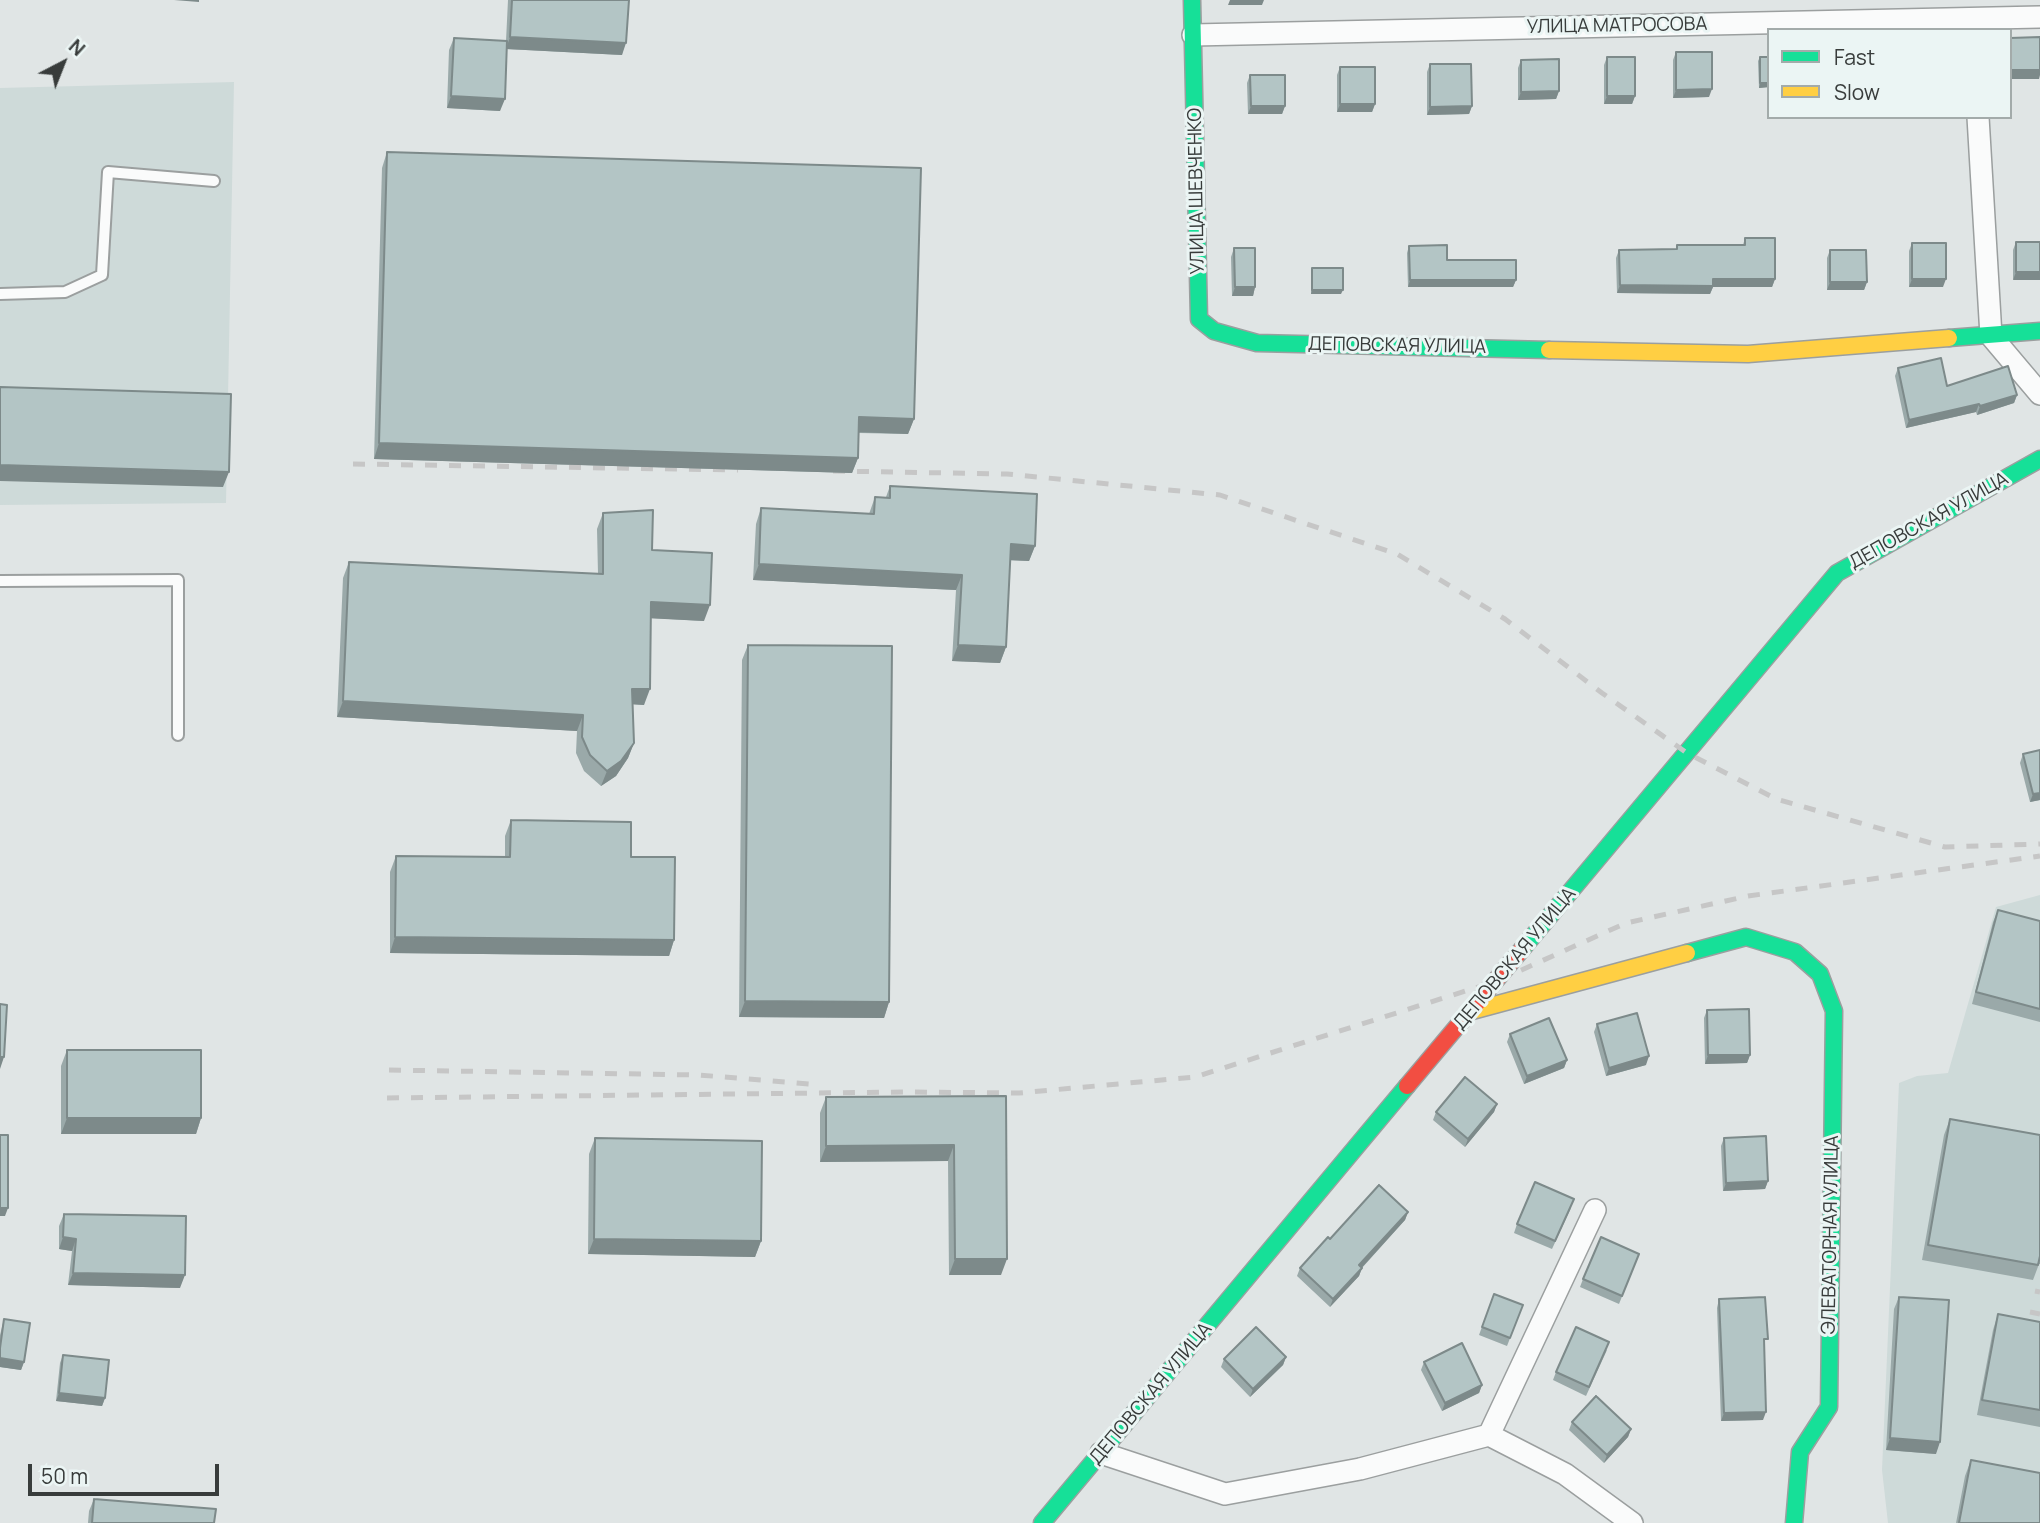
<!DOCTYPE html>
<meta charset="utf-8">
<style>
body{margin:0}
#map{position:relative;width:2040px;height:1523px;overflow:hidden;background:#e0e5e5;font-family:Manrope,sans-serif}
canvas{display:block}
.legend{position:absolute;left:1767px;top:28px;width:245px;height:91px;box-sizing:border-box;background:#ebf5f4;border:2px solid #a3abaa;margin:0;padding:9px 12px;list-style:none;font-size:21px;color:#383c3b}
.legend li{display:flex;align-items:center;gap:14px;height:35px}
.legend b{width:35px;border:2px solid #a3abaa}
.north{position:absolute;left:28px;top:28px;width:70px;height:70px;-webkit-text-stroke:5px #ebf5f4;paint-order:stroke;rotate:42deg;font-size:19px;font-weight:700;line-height:28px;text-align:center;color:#383c3b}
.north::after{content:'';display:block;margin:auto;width:24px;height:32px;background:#383c3b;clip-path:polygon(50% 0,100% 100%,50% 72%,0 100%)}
.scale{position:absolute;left:28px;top:1464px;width:191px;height:32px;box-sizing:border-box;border:4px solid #383c3b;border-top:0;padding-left:9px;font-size:21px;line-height:24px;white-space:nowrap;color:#383c3b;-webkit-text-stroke:5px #ebf5f4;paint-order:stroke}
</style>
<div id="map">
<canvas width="2040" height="1523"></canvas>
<ul class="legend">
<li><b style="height:9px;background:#16e098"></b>Fast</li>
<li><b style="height:9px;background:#ffcf43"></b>Slow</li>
</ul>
<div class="north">N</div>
<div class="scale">50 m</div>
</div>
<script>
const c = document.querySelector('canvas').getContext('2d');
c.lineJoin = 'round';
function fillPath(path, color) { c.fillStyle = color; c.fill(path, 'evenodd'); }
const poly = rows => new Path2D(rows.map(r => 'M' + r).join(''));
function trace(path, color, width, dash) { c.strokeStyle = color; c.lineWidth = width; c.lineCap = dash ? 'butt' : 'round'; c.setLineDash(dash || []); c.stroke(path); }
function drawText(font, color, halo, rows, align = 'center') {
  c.font = font + ' Manrope,sans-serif'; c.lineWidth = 6; c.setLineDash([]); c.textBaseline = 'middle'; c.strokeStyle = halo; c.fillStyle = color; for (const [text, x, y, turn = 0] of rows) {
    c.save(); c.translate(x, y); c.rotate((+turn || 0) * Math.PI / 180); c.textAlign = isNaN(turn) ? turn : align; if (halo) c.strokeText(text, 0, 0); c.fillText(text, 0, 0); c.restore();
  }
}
fillPath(poly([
 [234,82,226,503,0,505,0,88],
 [2040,895,2040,1523,1888,1523,1882,1470,1899,1083,1917,1076,1948,1073,1996,907]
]), '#cedad9');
const lane = poly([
 [0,294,65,292,102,275,108,172,214,181],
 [0,581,178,580,178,735]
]);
const street = poly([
 [1193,35,2040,17],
 [1978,117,1991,336,2040,394],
 [1489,1435,1595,1210],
 [1101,1453,1225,1494,1360,1469,1489,1435,1565,1474,1632,1523]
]);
const fast = poly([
 [1192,0,1199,319,1214,331,1257,343,1549,350],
 [1949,338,2040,331],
 [1523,948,1837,573,2040,459],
 [1687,953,1746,937,1795,952,1820,974,1834,1011,1829,1407,1800,1452,1794,1523],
 [1042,1523,1407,1086]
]);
const slow = poly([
 [1549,350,1748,354,1949,338],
 [1472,1011,1687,953]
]);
const jam = poly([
 [1407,1086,1523,948]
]);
trace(lane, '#9b9f9f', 14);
trace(street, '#9b9f9f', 24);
trace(fast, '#9b9f9f', 19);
trace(slow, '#9b9f9f', 19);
trace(jam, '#9b9f9f', 19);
trace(lane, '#fafbfb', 10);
trace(street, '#fafbfb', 21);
trace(fast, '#16e098', 16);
trace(slow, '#ffcf43', 16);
trace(jam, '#f24e42', 16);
trace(poly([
 [353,464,738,470],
 [833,471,1007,474,1220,495,1397,554,1505,619,1602,693,1687,753,1776,799,1945,847,2040,844],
 [389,1070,699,1075,810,1084],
 [387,1098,905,1092,1019,1093,1195,1077,1497,981,1626,923,1748,896,2040,856],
 [2035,1291,2040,1292],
 [2030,1312,2040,1314]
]), '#c6c6c6', 5, [12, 12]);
fillPath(poly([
 [508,0,629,0,622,55,507,49,500,111,447,108,449,50,454,38,506,41],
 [1676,52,1709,97,1673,98,1673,60],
 [1607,57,1635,96,1632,104,1604,104,1604,65],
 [1760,57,1769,87,1759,88,1758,61],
 [1521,60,1559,91,1556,99,1518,100,1518,68],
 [1430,64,1472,106,1469,114,1427,115,1427,72],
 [1340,67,1375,104,1372,112,1337,112,1337,75],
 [1250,75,1285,106,1282,114,1248,114,1247,83],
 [387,152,914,419,908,434,859,433,858,458,852,473,374,459,382,168],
 [1745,238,1775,279,1772,287,1713,287,1710,294,1617,293,1616,258,1619,250,1676,249,1677,245,1743,245],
 [2016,242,2040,242,2013,280,2013,250],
 [1912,243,1943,287,1909,287,1909,251],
 [1409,246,1447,260,1516,280,1513,287,1408,287,1407,253],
 [1234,248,1255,287,1253,296,1232,296,1231,257],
 [1830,250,1867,282,1864,290,1827,290,1827,258],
 [1312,268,1341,294,1311,294,1311,272],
 [1898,368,1947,386,2017,395,2014,403,1977,415,1976,412,1906,428,1895,376],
 [890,486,1035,546,1029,561,1010,560,1006,647,1000,663,952,661,956,590,753,580,756,524,761,508,869,514,875,497,886,497],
 [603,513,652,550,704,621,651,618,644,705,633,704,634,743,628,758,616,776,601,786,584,771,576,753,577,731,337,717,343,578,349,562,598,574,597,529],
 [748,645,889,1002,884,1018,739,1017,742,660],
 [2023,754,2040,800,2030,802,2020,763],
 [511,820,631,857,674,940,669,956,390,953,390,872,396,856,505,857,505,836],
 [1998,910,2040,921,2040,1022,1972,1004,1993,922],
 [1707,1010,1750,1055,1747,1063,1705,1064,1704,1018],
 [1597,1024,1646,1065,1606,1076,1594,1032],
 [1510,1034,1567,1060,1564,1068,1524,1084,1507,1042],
 [67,1050,201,1118,196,1134,61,1134,61,1066],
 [1006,1096,1001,1275,949,1275,948,1161,820,1162,820,1113,826,1097],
 [1497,1104,1494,1112,1465,1147,1433,1120,1436,1112],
 [1950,1119,2040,1135,2040,1264,2039,1264,2033,1280,1922,1260,1944,1135],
 [595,1138,761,1241,755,1257,588,1254,589,1154],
 [1724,1138,1768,1181,1765,1189,1723,1191,1721,1146],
 [1571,1208,1552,1249,1514,1233,1517,1224],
 [1408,1212,1405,1220,1362,1268,1359,1276,1330,1307,1297,1276,1300,1268,1330,1239],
 [64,1214,180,1288,68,1285,72,1251,59,1249,59,1226],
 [1639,1254,1619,1304,1580,1287,1583,1279],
 [1494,1294,1523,1305,1507,1346,1479,1335],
 [1899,1297,1936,1454,1886,1450,1894,1309],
 [1719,1299,1765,1347,1763,1420,1721,1421,1717,1308],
 [1998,1314,2040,1322,2040,1427,1977,1415,1993,1330],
 [4,1319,24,1362,21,1370,0,1367,0,1335],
 [1607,1350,1586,1396,1553,1380,1556,1372],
 [63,1355,105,1398,102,1406,56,1401,60,1363],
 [1286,1357,1283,1365,1250,1397,1221,1367,1224,1359],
 [1424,1362,1482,1385,1479,1393,1442,1411,1421,1370],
 [1572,1422,1631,1429,1628,1437,1604,1463,1569,1430],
 [1971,1460,2040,1523,1956,1523,1965,1476],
 [94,1499,214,1523,88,1523,89,1511]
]), '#9aa9a9');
fillPath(poly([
 [174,0,199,0,199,2],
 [1230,0,1264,0,1262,5,1228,5],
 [510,37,626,43,622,55,506,49],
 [2010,70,2040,70,2040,75,2039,79,2010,79],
 [1760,83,1769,83,1769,87,1759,88],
 [1712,89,1709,97,1673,98,1676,90],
 [1559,91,1556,99,1518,100,1521,92],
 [451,96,505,99,500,111,447,108],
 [1607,96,1635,96,1632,104,1604,104],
 [1340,104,1375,104,1372,112,1337,112],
 [1251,106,1285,106,1282,114,1248,114],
 [1472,106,1469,114,1427,115,1430,107],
 [2016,272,2040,272,2040,280,2013,280],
 [1713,279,1775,279,1772,287,1713,287,1710,294,1617,293,1620,285],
 [1912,279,1946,279,1943,287,1909,287],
 [1410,280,1516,280,1513,287,1408,287],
 [1830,282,1867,282,1864,290,1827,290],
 [1235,287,1255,287,1253,296,1232,296],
 [1312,290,1343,290,1341,294,1311,294],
 [2017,395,2014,403,1977,415,1980,406],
 [1979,404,1976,412,1906,428,1909,420],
 [859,417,914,419,908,434,853,432],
 [379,443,858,458,852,473,374,459],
 [0,465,229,472,223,487,0,481],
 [1011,544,1035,546,1029,561,1005,560],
 [759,564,962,575,956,590,753,580],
 [651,602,710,605,704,621,645,618],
 [958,645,1006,647,1000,663,952,661],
 [632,689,650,689,644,705,626,704],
 [343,701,583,715,577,731,337,717],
 [634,743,628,758,616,776,601,786,607,771],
 [2040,793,2040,800,2030,802,2033,794],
 [395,937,674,940,669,956,390,953],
 [745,1001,889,1002,884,1018,739,1017],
 [1708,1055,1750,1055,1747,1063,1705,1064],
 [1649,1056,1646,1065,1606,1076,1609,1068],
 [0,1057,4,1057,0,1069],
 [1567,1060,1564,1068,1524,1084,1527,1076],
 [1497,1104,1494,1112,1465,1147,1468,1139],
 [67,1118,201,1118,196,1134,61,1134],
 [954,1145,948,1161,820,1162,826,1146],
 [1768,1181,1765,1189,1723,1191,1726,1183],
 [0,1208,8,1208,5,1216,0,1216],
 [1408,1212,1405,1220,1356,1274,1359,1265],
 [63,1237,76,1239,72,1251,59,1249],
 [594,1239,761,1241,755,1257,588,1254],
 [955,1259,1007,1259,1001,1275,949,1275],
 [1362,1268,1359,1276,1330,1307,1333,1299],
 [73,1273,185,1275,180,1288,68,1285],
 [1286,1357,1283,1365,1250,1397,1253,1389],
 [0,1358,24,1362,21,1370,0,1367],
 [1482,1385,1479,1393,1442,1411,1445,1403],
 [59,1393,105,1398,102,1406,56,1401],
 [1766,1412,1763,1420,1721,1421,1724,1413],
 [1631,1429,1628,1437,1604,1463,1607,1455],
 [1890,1438,1940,1442,1936,1454,1886,1450]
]), '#7d8a8a');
const building = poly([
 [512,0,629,0,626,43,510,37,512,0],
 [2040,37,2040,70,2010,70,2010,38,2040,37],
 [454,38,507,41,505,99,451,96,454,38],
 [1676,52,1712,52,1712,89,1676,90,1676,52],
 [1607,57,1635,57,1635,96,1607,96,1607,57],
 [1760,57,1769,57,1769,83,1760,83,1760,57],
 [1559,59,1559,91,1521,92,1521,60,1559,59],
 [1430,64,1471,64,1472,106,1430,107,1430,64],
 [1340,67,1375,67,1375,104,1340,104,1340,67],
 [1250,75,1285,75,1285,106,1251,106,1250,75],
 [387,152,921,168,914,419,859,417,858,458,379,443,387,152],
 [1745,238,1775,238,1775,279,1713,279,1713,286,1620,285,1619,250,1677,249,1677,245,1745,245,1745,238],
 [2016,242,2040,242,2040,272,2016,272,2016,242],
 [1912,243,1946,243,1946,279,1912,279,1912,243],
 [1447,245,1447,260,1516,260,1516,280,1410,280,1409,246,1447,245],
 [1234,248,1255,248,1255,287,1235,287,1234,248],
 [1830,250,1866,250,1867,282,1830,282,1830,250],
 [1312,268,1343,268,1343,290,1312,290,1312,268],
 [1941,358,1947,386,2008,366,2017,395,1980,406,1979,404,1909,420,1898,368,1941,358],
 [0,387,231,394,229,472,0,465,0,387],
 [890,486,1037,494,1035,546,1011,544,1006,647,958,645,962,575,759,564,761,508,874,514,875,497,890,498,890,486],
 [653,510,652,550,712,553,710,605,651,602,650,689,632,689,634,743,621,761,607,771,590,755,582,737,583,715,343,701,349,562,603,574,603,513,653,510],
 [748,645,892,646,889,1002,745,1001,748,645],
 [2040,750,2040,793,2033,794,2023,754,2040,750],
 [511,820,631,822,631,857,675,857,674,940,395,937,396,856,510,857,511,820],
 [1998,910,2040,921,2040,1009,1976,992,1998,910],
 [0,1004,7,1005,4,1057,0,1057,0,1004],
 [1749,1009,1750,1055,1708,1055,1707,1010,1749,1009],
 [1637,1013,1649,1056,1609,1068,1597,1024,1637,1013],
 [1549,1018,1567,1060,1527,1076,1510,1034,1549,1018],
 [67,1050,201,1050,201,1118,67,1118,67,1050],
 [1465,1077,1497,1104,1468,1139,1436,1112,1465,1077],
 [1006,1096,1007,1259,955,1259,954,1145,826,1146,826,1097,1006,1096],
 [1950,1119,2040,1135,2040,1256,2038,1265,1928,1245,1950,1119],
 [0,1135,8,1135,8,1208,0,1208,0,1135],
 [1766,1136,1768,1181,1726,1183,1724,1138,1766,1136],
 [595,1138,762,1141,761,1241,594,1239,595,1138],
 [1535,1182,1574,1199,1555,1241,1517,1224,1535,1182],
 [1379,1185,1408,1212,1359,1265,1362,1268,1333,1299,1300,1268,1328,1237,1330,1239,1379,1185],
 [64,1214,186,1216,185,1275,73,1273,76,1239,63,1237,64,1214],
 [1601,1237,1639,1254,1622,1296,1583,1279,1601,1237],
 [1494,1294,1523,1305,1510,1338,1482,1327,1494,1294],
 [1765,1297,1768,1339,1764,1339,1766,1412,1724,1413,1719,1299,1765,1297],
 [1899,1297,1949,1300,1940,1442,1890,1438,1899,1297],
 [1998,1314,2040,1322,2040,1410,1982,1400,1998,1314],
 [4,1319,30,1323,24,1362,0,1358,0,1348,4,1319],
 [1256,1327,1286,1357,1253,1389,1224,1359,1256,1327],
 [1576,1327,1609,1342,1589,1387,1556,1372,1576,1327],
 [1462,1343,1482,1385,1445,1403,1424,1362,1462,1343],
 [63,1355,109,1360,105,1398,59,1393,63,1355],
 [1596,1396,1631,1429,1607,1455,1572,1422,1596,1396],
 [1971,1460,2040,1473,2040,1523,1959,1523,1971,1460],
 [94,1499,216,1509,214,1523,92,1523,94,1499]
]);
fillPath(building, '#b3c5c5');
trace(building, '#7d8a8a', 2);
drawText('19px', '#383c3b', '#ebf5f4', [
 ["УЛИЦА МАТРОСОВА",1617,26,-1],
 ["УЛИЦА ШЕВЧЕНКО",1197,191,-91],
 ["ДЕПОВСКАЯ УЛИЦА",1397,346,1],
 ["ДЕПОВСКАЯ УЛИЦА",1929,521,-29],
 ["ДЕПОВСКАЯ УЛИЦА",1515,959,-50],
 ["ЭЛЕВАТОРНАЯ УЛИЦА",1831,1235,-89],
 ["ДЕПОВСКАЯ УЛИЦА",1151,1394,-50]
]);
</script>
